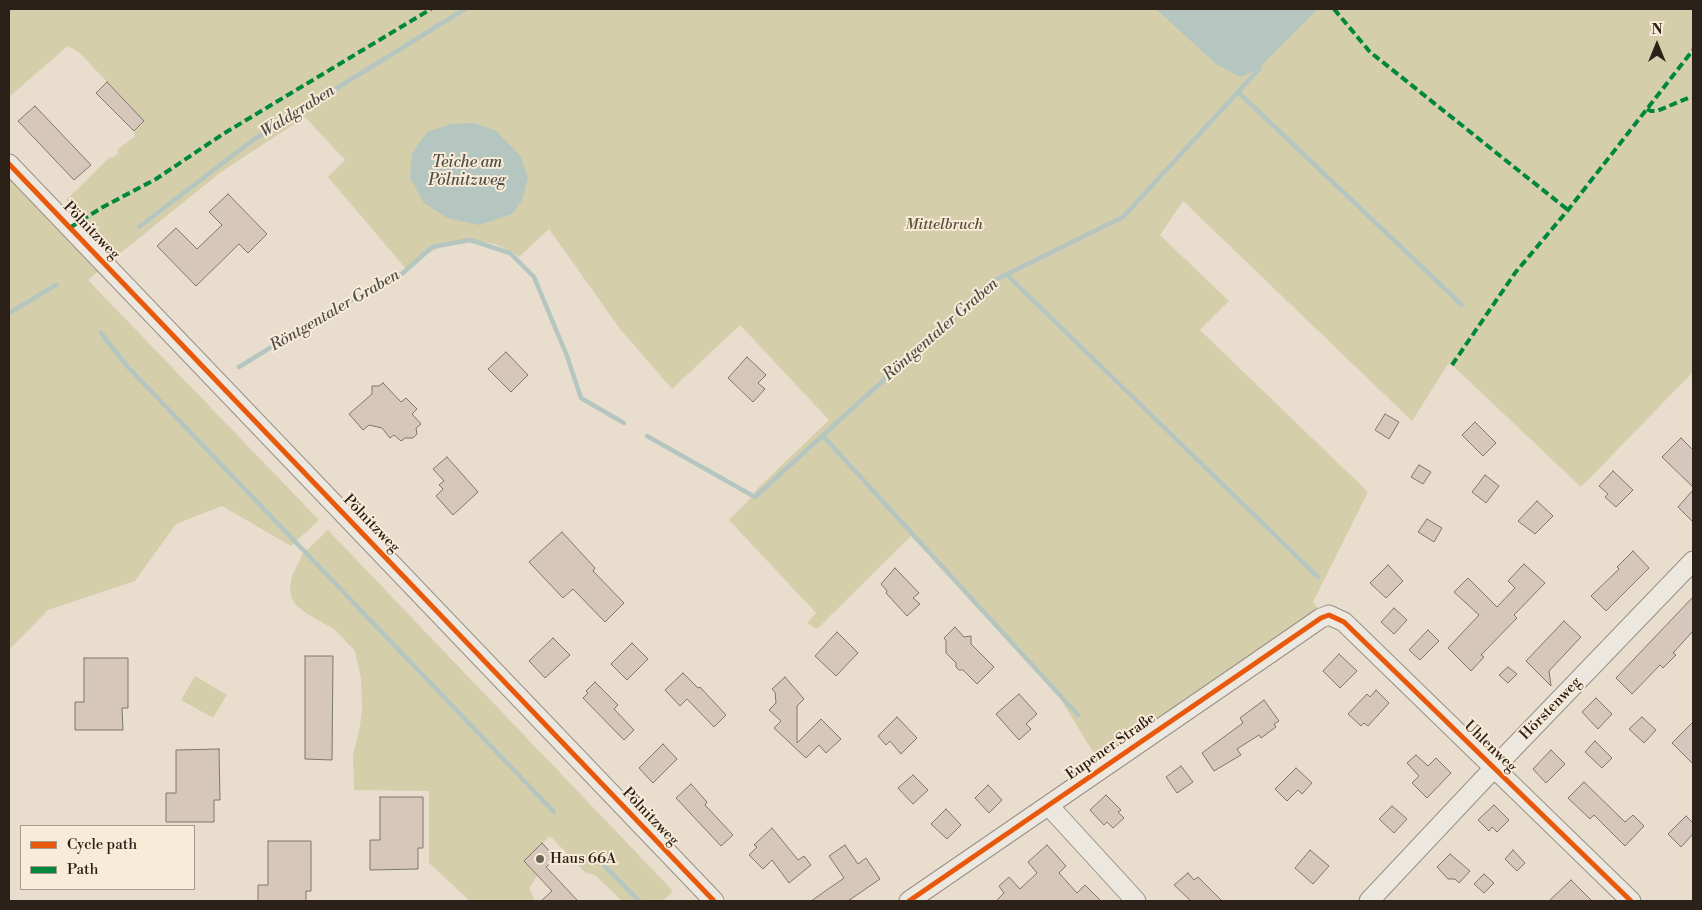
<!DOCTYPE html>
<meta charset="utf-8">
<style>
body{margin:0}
#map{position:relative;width:1702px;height:910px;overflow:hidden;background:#e9dece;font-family:"Libre Bodoni",serif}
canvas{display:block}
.frame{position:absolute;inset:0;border:10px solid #2c2118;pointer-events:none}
.legend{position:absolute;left:20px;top:825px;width:175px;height:65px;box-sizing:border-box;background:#f8ebd7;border:1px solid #a69a8b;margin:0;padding:6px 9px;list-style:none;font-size:15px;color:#2c2118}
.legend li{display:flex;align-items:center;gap:10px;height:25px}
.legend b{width:25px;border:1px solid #a69a8b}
.north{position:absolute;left:1632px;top:20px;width:50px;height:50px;-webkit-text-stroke:4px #f8ebd7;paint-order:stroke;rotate:0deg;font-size:14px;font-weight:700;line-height:20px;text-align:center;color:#2c2118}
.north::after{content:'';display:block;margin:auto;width:18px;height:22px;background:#2c2118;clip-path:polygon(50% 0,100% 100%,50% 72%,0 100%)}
</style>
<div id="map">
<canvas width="1702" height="910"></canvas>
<div class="frame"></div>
<ul class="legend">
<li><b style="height:6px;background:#e8590c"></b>Cycle path</li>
<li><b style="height:6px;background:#00873e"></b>Path</li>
</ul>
<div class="north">N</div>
</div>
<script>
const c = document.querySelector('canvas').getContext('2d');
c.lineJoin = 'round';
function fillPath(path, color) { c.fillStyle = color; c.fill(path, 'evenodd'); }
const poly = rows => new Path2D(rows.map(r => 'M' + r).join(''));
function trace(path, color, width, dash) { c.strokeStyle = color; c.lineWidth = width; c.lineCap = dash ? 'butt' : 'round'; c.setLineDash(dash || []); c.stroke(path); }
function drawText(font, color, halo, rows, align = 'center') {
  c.font = font + ' "Libre Bodoni",serif'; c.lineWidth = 4; c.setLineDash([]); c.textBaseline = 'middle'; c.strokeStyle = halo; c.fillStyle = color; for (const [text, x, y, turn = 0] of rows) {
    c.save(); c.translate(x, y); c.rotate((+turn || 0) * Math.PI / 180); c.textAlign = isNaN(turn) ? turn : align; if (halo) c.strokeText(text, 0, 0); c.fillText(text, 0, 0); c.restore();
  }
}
fillPath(poly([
 [9,9,1693,9,1693,372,1581,487,1452,365,1448,364,1412,421,1183,201,1160,235,1229,301,1200,330,1368,492,1313,602,1318,608,1304,624,1105,764,1093,752,1060,698,911,536,817,629,807,623,816,613,729,520,752,497,756,490,829,420,740,325,672,389,620,329,549,229,519,257,511,251,495,244,471,240,453,243,440,247,421,257,406,269,328,177,345,160,305,117,221,172,118,255,66,200,110,157,112,158,119,153,117,150,135,136,134,132,144,122,80,53,68,46,9,97],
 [9,175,100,270,88,280,319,520,291,546,222,506,176,524,135,581,48,610,9,650],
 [328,530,673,891,663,901,622,901,595,875,586,873,550,836,524,861,537,876,529,888,535,901,470,901,429,863,429,791,354,790,353,756,360,726,362,708,361,679,355,651,335,630,304,612,296,605,291,597,290,588,292,576,302,555],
 [195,676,227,695,213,718,181,700]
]), '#d5ceab');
fillPath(poly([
 [1156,9,1318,9,1257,70,1240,77,1216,64],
 [473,123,495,130,521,157,528,178,522,200,512,214,479,225,447,218,424,203,410,178,412,153,427,132,451,124]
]), '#b5c6c1');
trace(poly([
 [1238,92,1462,305],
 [139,227,253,140,465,9],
 [1007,275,1318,577],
 [9,313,56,285],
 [101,333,126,365,554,812],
 [239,367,325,314,403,273,432,247,470,240,510,253,534,277,567,356,581,398,624,423],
 [647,436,755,497,993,281,1123,217,1260,68],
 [823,436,1078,715],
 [595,856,639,901]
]), '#b5c6c1', 4.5);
const building = poly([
 [107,82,144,121,134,131,96,93,107,82],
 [35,106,91,165,74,180,18,121,35,106],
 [228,194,267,234,248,253,239,244,196,286,157,246,176,228,197,249,222,225,209,212,228,194],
 [506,352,528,375,511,392,488,369,506,352],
 [747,357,766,375,758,383,765,389,753,402,728,378,747,357],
 [383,383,401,402,406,398,417,409,412,414,421,424,416,428,417,434,413,438,405,438,401,441,394,435,390,438,382,428,369,425,363,430,349,414,372,394,372,386,379,386,383,383],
 [1385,414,1399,422,1389,439,1375,430,1385,414],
 [1475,422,1496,443,1483,456,1462,435,1475,422],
 [1681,438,1693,450,1693,487,1662,457,1681,438],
 [447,457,478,492,453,515,436,496,443,489,439,485,444,481,433,469,447,457],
 [1419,465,1431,472,1423,484,1411,477,1419,465],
 [1613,471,1633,490,1616,507,1605,497,1608,494,1599,486,1613,471],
 [1485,475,1499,486,1486,503,1472,492,1485,475],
 [1693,490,1693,522,1678,507,1693,490],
 [1537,501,1553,516,1535,534,1518,521,1537,501],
 [1427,519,1442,528,1434,542,1418,532,1427,519],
 [562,532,595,568,593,571,624,603,605,622,573,589,563,598,529,562,562,532],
 [1633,551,1649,568,1606,611,1591,596,1619,569,1617,567,1633,551],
 [1524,564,1545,583,1514,615,1517,618,1481,655,1484,657,1471,671,1448,648,1479,615,1454,592,1468,578,1497,607,1515,588,1508,581,1524,564],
 [1388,565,1403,581,1386,598,1370,583,1388,565],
 [895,568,919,593,913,598,920,604,907,616,886,593,887,591,881,584,895,568],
 [1693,597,1693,631,1673,653,1676,655,1663,668,1660,665,1632,694,1616,678,1693,597],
 [1394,608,1407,620,1394,634,1381,622,1394,608],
 [1564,621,1581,637,1549,671,1551,686,1526,661,1564,621],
 [955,627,964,637,971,636,971,644,994,667,977,684,963,670,959,670,956,667,956,663,946,653,946,641,944,638,955,627],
 [1428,630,1439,641,1420,660,1409,650,1428,630],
 [837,632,858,653,836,676,815,656,837,632],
 [553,638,570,655,545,678,529,661,553,638],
 [632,643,648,659,627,680,611,664,632,643],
 [1339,654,1357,671,1340,688,1323,671,1339,654],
 [305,656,333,656,332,760,305,759,305,656],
 [84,658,128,658,128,708,122,708,123,730,75,730,75,702,84,702,84,658],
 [1508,667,1517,674,1508,683,1499,675,1508,667],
 [683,673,698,688,700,687,726,715,714,727,687,699,680,706,665,690,683,673],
 [785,677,804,699,797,706,797,743,821,719,841,739,826,753,819,745,806,758,774,728,781,721,769,710,776,703,775,692,772,689,785,677],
 [595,682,618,705,614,709,634,730,624,740,583,698,588,693,586,691,595,682],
 [1376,690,1389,703,1368,726,1364,723,1361,726,1348,714,1367,694,1370,697,1376,690],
 [1019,694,1037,714,1026,724,1031,729,1019,740,996,714,1019,694],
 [1596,698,1612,714,1598,729,1582,712,1596,698],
 [1264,700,1279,721,1274,724,1276,727,1261,738,1259,735,1237,749,1241,755,1214,771,1202,753,1243,723,1240,718,1264,700],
 [897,717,917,738,901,754,890,741,886,745,878,736,897,717],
 [1642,717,1656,730,1644,743,1629,729,1642,717],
 [1693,722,1693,764,1672,743,1693,722],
 [1595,741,1612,758,1602,768,1585,752,1595,741],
 [663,744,677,759,653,783,639,768,663,744],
 [219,749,220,800,214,800,214,822,166,822,166,793,176,793,176,750,219,749],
 [1551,750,1565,764,1546,783,1533,769,1551,750],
 [1416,755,1428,766,1436,758,1451,773,1427,798,1412,783,1419,776,1407,763,1416,755],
 [1181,766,1193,782,1177,793,1166,777,1181,766],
 [1296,768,1312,783,1302,794,1298,790,1287,801,1275,789,1296,768],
 [913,775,928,790,913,804,898,788,913,775],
 [1584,782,1625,822,1633,815,1644,826,1625,846,1594,815,1590,819,1568,798,1584,782],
 [691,784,707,802,705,805,733,835,721,846,676,798,691,784],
 [988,785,1002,800,989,813,975,798,988,785],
 [1106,795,1121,810,1118,812,1124,818,1113,828,1107,822,1104,825,1090,810,1106,795],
 [380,797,423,797,423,848,418,848,418,869,370,870,370,840,380,840,380,797],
 [1494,805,1509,820,1497,832,1492,827,1489,831,1478,820,1494,805],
 [1392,806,1407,819,1394,833,1379,819,1392,806],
 [946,809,961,825,947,839,931,824,946,809],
 [1686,816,1693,823,1693,834,1681,847,1668,834,1686,816],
 [772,828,798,860,804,856,811,865,789,883,772,860,763,869,749,855,757,847,754,845,772,828],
 [268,841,311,841,311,891,306,891,306,901,258,901,258,885,268,885,268,841],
 [542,843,556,858,546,867,578,901,541,901,552,891,524,861,542,843],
 [845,845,858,864,866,858,880,879,848,901,811,901,844,878,829,856,845,845],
 [1047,845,1066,866,1059,873,1077,893,1085,885,1101,901,996,901,1004,893,999,886,1009,877,1020,889,1037,873,1028,862,1047,845],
 [1310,850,1329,866,1313,884,1295,868,1310,850],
 [1513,850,1525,863,1517,871,1505,859,1513,850],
 [1450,854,1470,871,1459,883,1455,879,1448,879,1437,867,1450,854],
 [1188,873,1194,880,1198,877,1222,901,1191,901,1174,885,1188,873],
 [1484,874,1494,883,1484,893,1474,884,1484,874],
 [1571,880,1592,901,1549,901,1571,880]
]);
fillPath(building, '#d7c6ba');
trace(building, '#7e776d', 1);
const minor = poly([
 [9,164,714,901],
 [1049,806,1136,901],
 [909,901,1247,669,1321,618,1329,615,1344,622,1631,901],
 [1369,901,1494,768,1693,561]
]);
trace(minor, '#989086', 21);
trace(minor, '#ece7df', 19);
trace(poly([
 [1334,9,1370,52,1568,210],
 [1647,109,1651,111,1657,111,1688,98,1693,98],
 [71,227,103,207,156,179,223,134,431,9],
 [1452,365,1515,273,1568,210,1693,50]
]), '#00873e', 4, [8, 4]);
trace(poly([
 [9,164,714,901],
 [909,901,1247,669,1321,618,1329,615,1344,622,1631,901]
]), '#e8590c', 5);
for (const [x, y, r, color] of [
 [540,859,5,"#6e6358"]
]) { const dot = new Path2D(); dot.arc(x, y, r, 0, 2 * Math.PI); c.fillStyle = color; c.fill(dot); trace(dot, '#f8ebd7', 2); }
drawText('italic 15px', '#5a513b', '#f8ebd7', [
 ["Mittelbruch",944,225]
]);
drawText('15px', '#2c2118', '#f8ebd7', [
 ["Pölnitzweg",91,231,46],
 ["Pölnitzweg",371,524,46],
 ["Hörstenweg",1551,709,-46],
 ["Eupener Straße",1111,747,-35],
 ["Uhlenweg",1490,747,44],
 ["Pölnitzweg",650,817,46]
]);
drawText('15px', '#2c2118', '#f8ebd7', [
 ["Haus 66A",550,859]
], 'left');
drawText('italic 16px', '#4e4f49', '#f8ebd7', [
 ["Waldgraben",298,112,-32],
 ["Teiche am",467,163],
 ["Pölnitzweg",467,181],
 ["Röntgentaler Graben",335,311,-30],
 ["Röntgentaler Graben",941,330,-41]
]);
</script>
